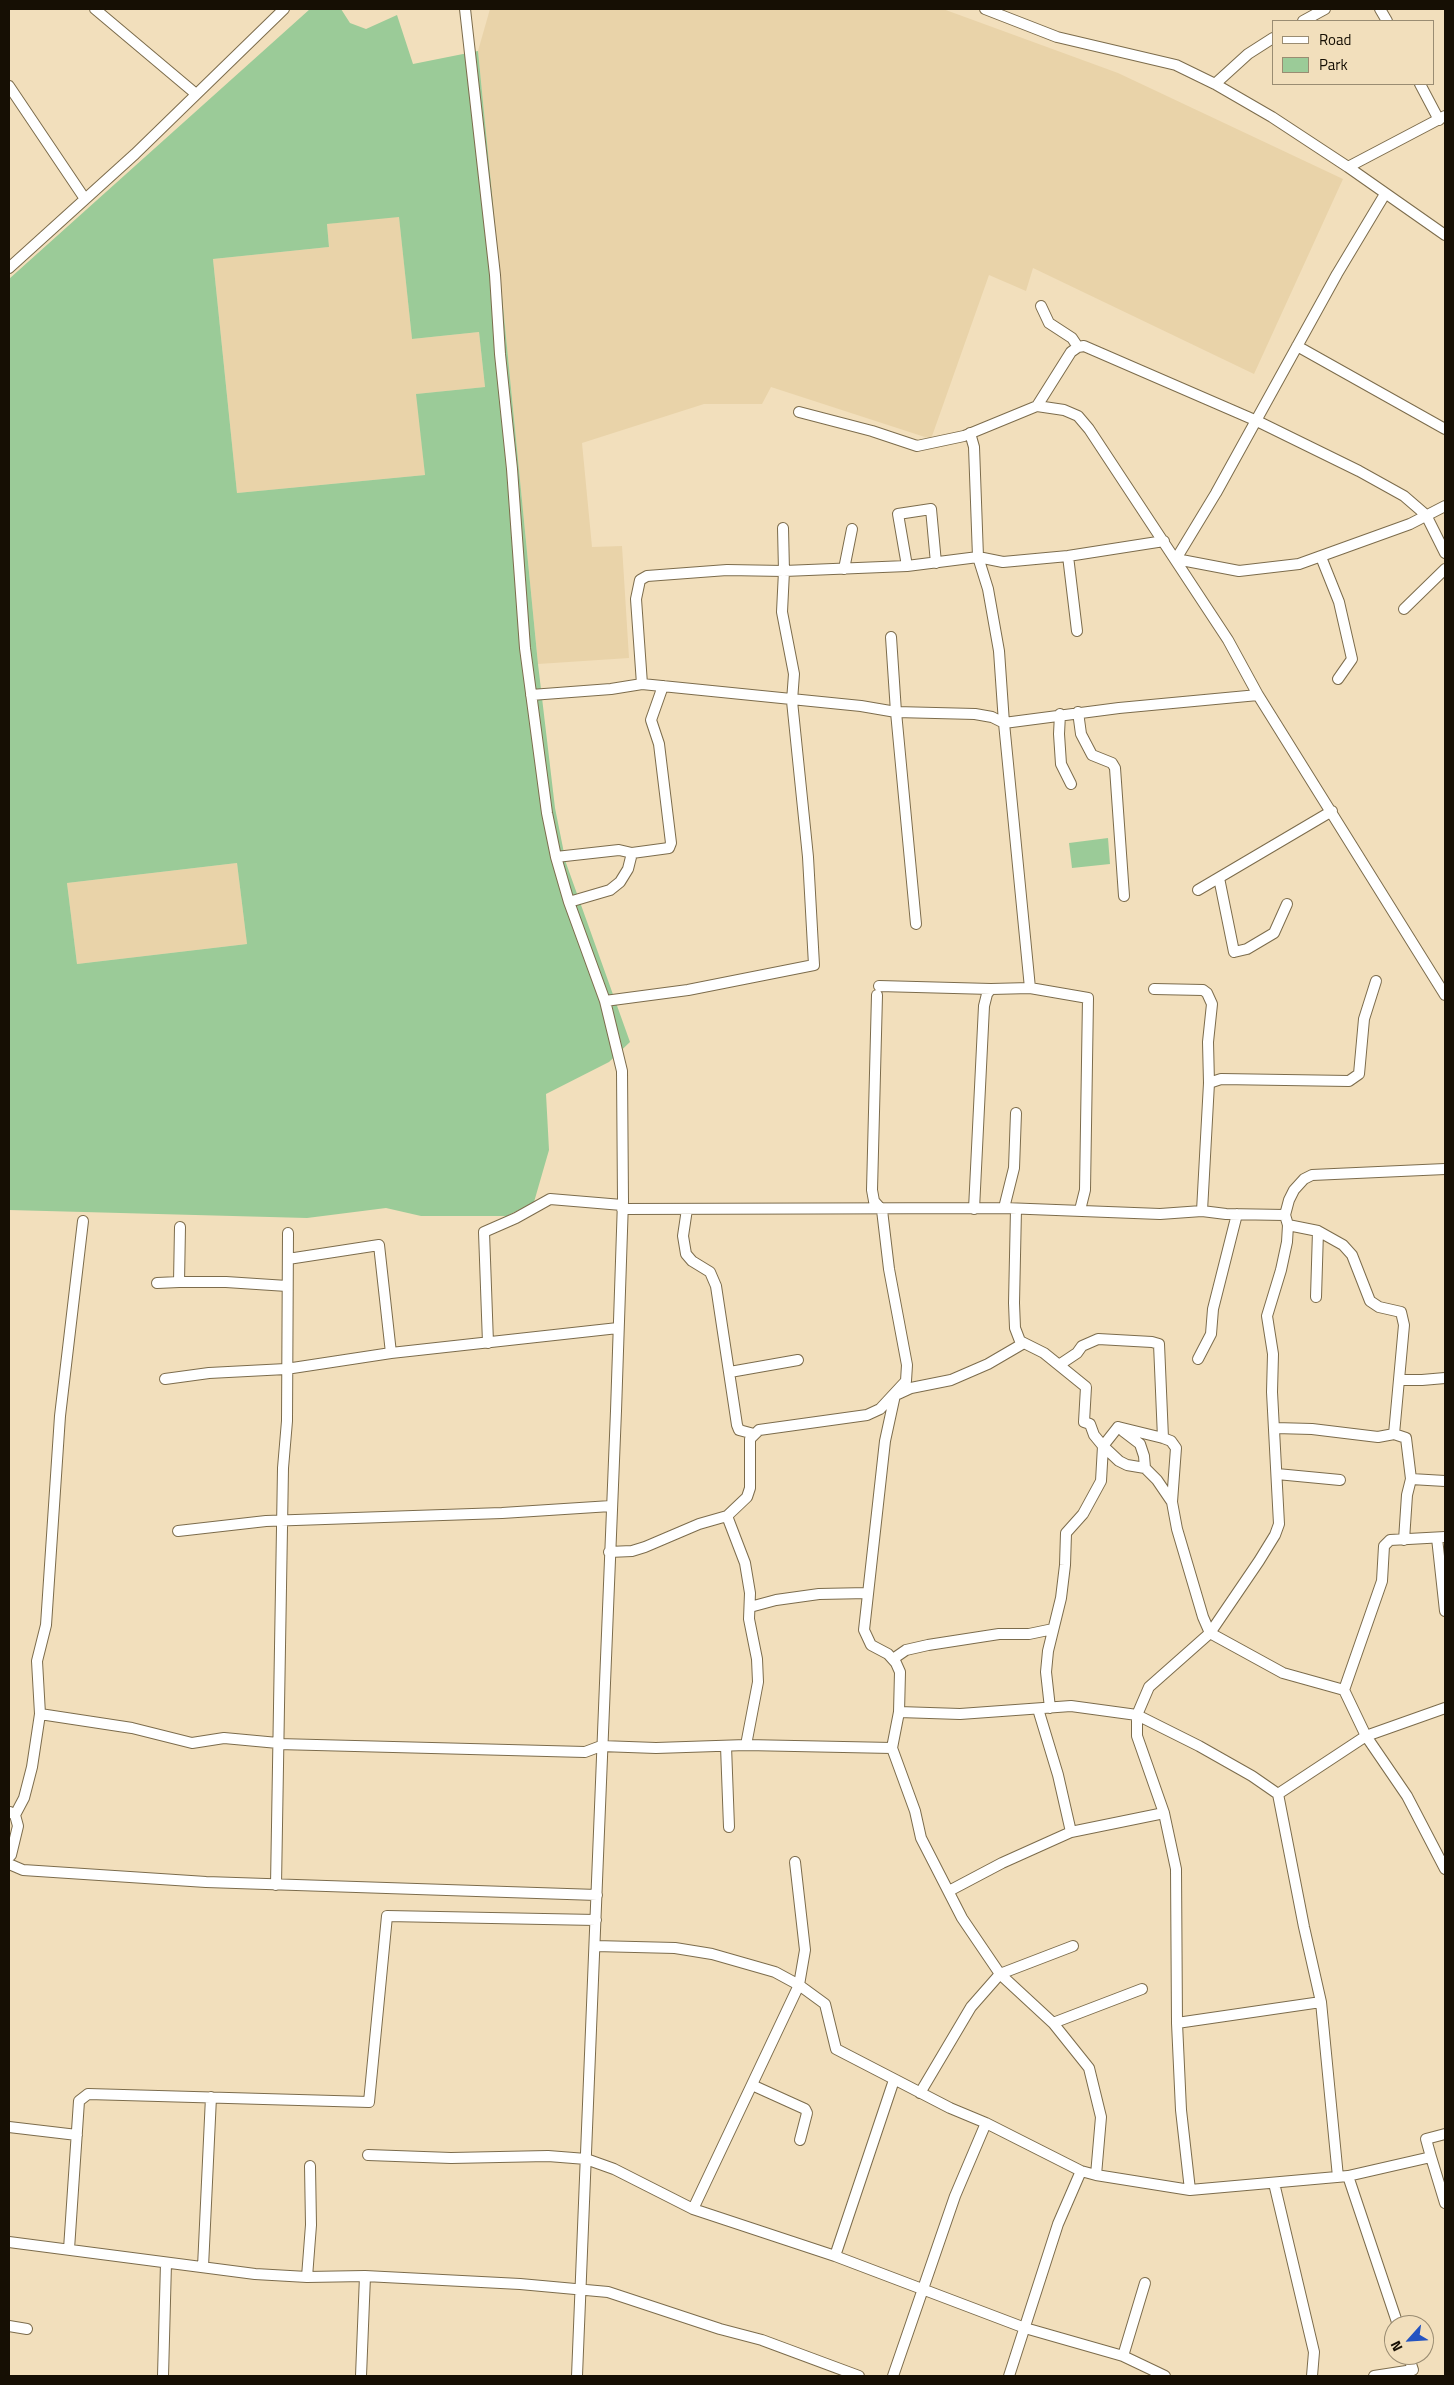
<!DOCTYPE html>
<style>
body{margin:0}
#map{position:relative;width:1454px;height:2385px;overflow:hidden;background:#f2dfbc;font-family:"Titillium Web",sans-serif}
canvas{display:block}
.frame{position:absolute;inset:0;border:10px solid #160f04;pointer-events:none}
.legend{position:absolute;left:1272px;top:20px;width:162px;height:65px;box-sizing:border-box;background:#f2dfbc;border:1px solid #9a8c72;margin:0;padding:6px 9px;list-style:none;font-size:15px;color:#160f04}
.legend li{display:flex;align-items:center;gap:10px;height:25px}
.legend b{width:25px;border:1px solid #9a8c72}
.north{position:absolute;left:1384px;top:2315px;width:50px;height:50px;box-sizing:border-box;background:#f2dfbc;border:1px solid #9a8c72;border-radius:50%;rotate:244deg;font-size:14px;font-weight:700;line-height:20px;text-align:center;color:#160f04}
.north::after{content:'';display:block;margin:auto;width:18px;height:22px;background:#2453c1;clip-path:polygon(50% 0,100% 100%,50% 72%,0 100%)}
</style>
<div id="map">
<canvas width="1454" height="2385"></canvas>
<div class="frame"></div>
<ul class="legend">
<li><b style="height:6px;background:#fff"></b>Road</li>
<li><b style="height:14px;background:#9bcb98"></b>Park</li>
</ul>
<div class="north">N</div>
</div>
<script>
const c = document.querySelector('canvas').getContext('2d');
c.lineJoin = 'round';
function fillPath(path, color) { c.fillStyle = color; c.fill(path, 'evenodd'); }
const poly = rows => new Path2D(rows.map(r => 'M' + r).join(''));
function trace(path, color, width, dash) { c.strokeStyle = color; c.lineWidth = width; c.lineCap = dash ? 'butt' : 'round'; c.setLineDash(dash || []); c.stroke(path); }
fillPath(poly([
 [490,9,943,9,1118,73,1343,179,1254,374,1033,268,1026,291,989,275,931,439,771,387,762,404,704,404,582,443,592,547,622,546,629,658,538,664,478,51],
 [399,216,412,339,479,332,485,387,417,394,425,475,237,493,213,259,329,247,327,224],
 [237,863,247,944,77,964,67,883]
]), '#e9d3a9');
fillPath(poly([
 [310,9,341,9,350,23,366,29,397,15,413,64,478,51,538,664,555,808,566,863,630,1042,609,1062,546,1094,549,1150,534,1202,507,1216,421,1216,386,1208,307,1218,9,1210,9,279],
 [399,217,412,339,479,332,485,387,416,394,425,475,237,493,213,259,329,247,327,224],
 [237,863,247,944,77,964,67,883],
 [1108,838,1110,864,1072,868,1069,843]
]), '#9bcb98');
const minor = poly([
 [95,9,196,94],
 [465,9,495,275,500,354,512,469,525,648,547,813,556,857,569,902,605,1001,622,1071,623,1201,616,1411,577,2376],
 [985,9,1057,37,1176,65,1215,84,1272,117,1348,167,1445,235],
 [1380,9,1387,21],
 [1303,21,1325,9],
 [1215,84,1248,54,1273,38],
 [1420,84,1439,120],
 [9,86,85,199],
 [1348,167,1445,116],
 [1385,194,1337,274,1216,493,1176,559,1239,571,1299,564,1410,524,1445,506],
 [9,268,135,154,284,9],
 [1041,306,1049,323,1072,338,1078,347],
 [1297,346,1445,429],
 [1037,406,1071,352,1078,347,1084,346,1257,421,1359,471,1404,496,1426,515,1445,553],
 [799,412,872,431,917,446,964,436,1037,406,1064,410,1078,416,1089,429,1228,640,1258,695,1445,995],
 [970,433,974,447,978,557,988,589,999,651,1004,723,1030,988],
 [1068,556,1077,631],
 [1321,557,1339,602,1352,659,1338,679],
 [907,566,898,514,931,509,936,563],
 [844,569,852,529],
 [1404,609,1445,569],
 [891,637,896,712,916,924],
 [642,684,636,599,640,580,647,576,727,570,784,571,907,566,978,557,1003,562,1068,556,1164,541],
 [531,695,611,689,642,684,861,706,896,712,975,714,992,717,1004,723,1119,708,1258,695],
 [1078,712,1081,734,1092,755,1112,763,1115,768,1124,896],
 [1060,714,1059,734,1061,764,1071,784],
 [556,857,619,850,632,853,669,848,671,843,659,744,651,720,663,686],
 [1219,878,1234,952,1247,949,1274,933,1287,904],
 [1198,890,1332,811],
 [569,902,610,890,620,882,628,869,632,853],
 [879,986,991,989],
 [1154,989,1203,990,1207,993,1212,1004,1208,1042,1209,1083,1202,1211],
 [605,1001,688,990,814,965,808,857,792,701,794,674,782,612,784,571,783,528],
 [1209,1083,1221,1079,1349,1081,1359,1074,1364,1019,1376,981],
 [1004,1208,1014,1168,1016,1113],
 [622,1209,1004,1208,1160,1214,1202,1211,1226,1214,1285,1215],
 [687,1209,683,1236,686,1254,692,1261,710,1272,716,1286,737,1425,739,1430,754,1434],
 [974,1209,984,1006,987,994,991,989,1030,988,1088,998,1085,1190,1080,1210],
 [1016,1209,1014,1303,1015,1328,1020,1341,1044,1353,1086,1387,1084,1422,1090,1424,1094,1435,1103,1446,1119,1461,1127,1465,1145,1468,1157,1480,1172,1502],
 [1288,1225,1318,1231,1343,1245,1352,1255,1370,1301,1379,1307,1401,1312,1404,1325,1394,1434],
 [180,1227,179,1282,226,1282,287,1286],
 [288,1259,379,1245,391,1353],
 [157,1283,179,1282],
 [1316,1297,1318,1231],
 [488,1343,484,1232,516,1218,550,1199,622,1205],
 [1198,1359,1211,1334,1213,1309,1237,1214],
 [1059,1365,1077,1353,1082,1346,1098,1339,1152,1342,1159,1344,1163,1438],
 [730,1372,798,1360],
 [165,1379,209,1373,286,1369,391,1353,618,1328],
 [1400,1380,1422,1380,1445,1378],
 [898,1394,911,1388,951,1380,988,1364,1024,1343],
 [895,1395,885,1441,864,1630,871,1645,888,1654,896,1663,900,1672,899,1712],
 [1118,1427,1163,1438,1171,1441,1176,1448,1172,1502,1177,1529,1203,1617,1210,1633,1283,1673,1344,1690],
 [1275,1428,1312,1429,1378,1437,1394,1434,1406,1438,1411,1479,1407,1495,1404,1540],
 [1123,1431,1140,1444,1144,1456,1145,1468],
 [1277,1474,1340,1480],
 [1411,1479,1445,1481],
 [727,1516,745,1563,750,1593,749,1619,757,1659,758,1682,746,1745],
 [178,1531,266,1521,502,1513,611,1506],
 [1445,1537,1390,1540,1384,1546,1382,1581,1344,1690,1366,1736,1407,1796,1445,1869],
 [1437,1538,1445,1611],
 [609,1552,632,1551,645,1547,699,1524,727,1516,747,1497,750,1488,750,1439,759,1430,867,1415,880,1409,906,1381,907,1365,889,1269,882,1210,874,1201,872,1190,877,995],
 [750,1607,776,1600,819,1594,868,1593],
 [893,1659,906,1650,928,1645,999,1634,1029,1634,1053,1629],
 [1050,1708,1046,1672,1048,1651,1061,1598,1065,1565,1066,1533,1083,1514,1101,1481,1103,1446,1118,1427],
 [1038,1709,1058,1775,1071,1832],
 [40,1714,132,1728,192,1743,224,1738,278,1743],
 [278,1744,585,1752,601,1746,656,1748,746,1745,892,1748,899,1712,960,1714,1071,1706,1137,1715,1199,1746,1252,1776,1278,1794,1366,1736,1445,1708],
 [726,1746,729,1827],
 [1278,1794,1304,1927,1321,2002,1338,2177],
 [15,1815,24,1798,32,1767,40,1714,37,1661,46,1625,60,1416,83,1221],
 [9,1857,11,1855,18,1826,15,1815,10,1812],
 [9,1864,23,1870,206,1882,597,1895],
 [276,1885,283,1468,287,1421,288,1233],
 [949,1891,1002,1863,1071,1832,1164,1813],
 [595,1946,675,1948,712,1954,775,1972,799,1985,825,2004,836,2049,950,2108,986,2123,1081,2171,1096,2175,1101,2117,1089,2068,1053,2023,1000,1974,962,1918,921,1838,915,1811,892,1748],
 [1053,2023,1142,1989],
 [1177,2023,1321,2002],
 [752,2085,805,2109,807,2113,800,2140],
 [920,2093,971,2007,1000,1974,1073,1946],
 [9,2127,77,2135],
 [368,2155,451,2158,548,2156,586,2159,614,2169,693,2209,835,2256,1025,2328,1123,2356,1165,2376],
 [1431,2157,1445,2203],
 [1096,2175,1190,2190,1348,2176,1431,2157,1426,2139,1445,2134],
 [1348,2176,1398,2325],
 [1274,2183,1314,2352,1312,2376],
 [1190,2190,1181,2110,1177,2023,1176,1869,1164,1813,1137,1736,1137,1715,1149,1687,1210,1633,1259,1561,1275,1535,1279,1524,1272,1392,1273,1354,1267,1316,1281,1270,1287,1242,1288,1225,1285,1215,1289,1200,1294,1190,1304,1179,1312,1175,1445,1169],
 [693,2209,799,1985,805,1950,795,1862],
 [9,2242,255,2274,307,2277,365,2276,520,2284,608,2292,720,2329,762,2340,859,2376],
 [69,2249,79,2101,88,2094,369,2102,387,1916,596,1920],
 [835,2256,894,2080],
 [203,2267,211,2097],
 [307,2277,311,2225,310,2166],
 [9,2326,27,2329],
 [1123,2356,1145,2283],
 [163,2376,166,2263],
 [361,2376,365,2276],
 [893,2376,955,2196,986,2123],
 [1009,2376,1058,2224,1081,2171],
 [1374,2376,1413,2370,1408,2355]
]);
trace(minor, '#7c6c4c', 12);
trace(minor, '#fff', 10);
</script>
